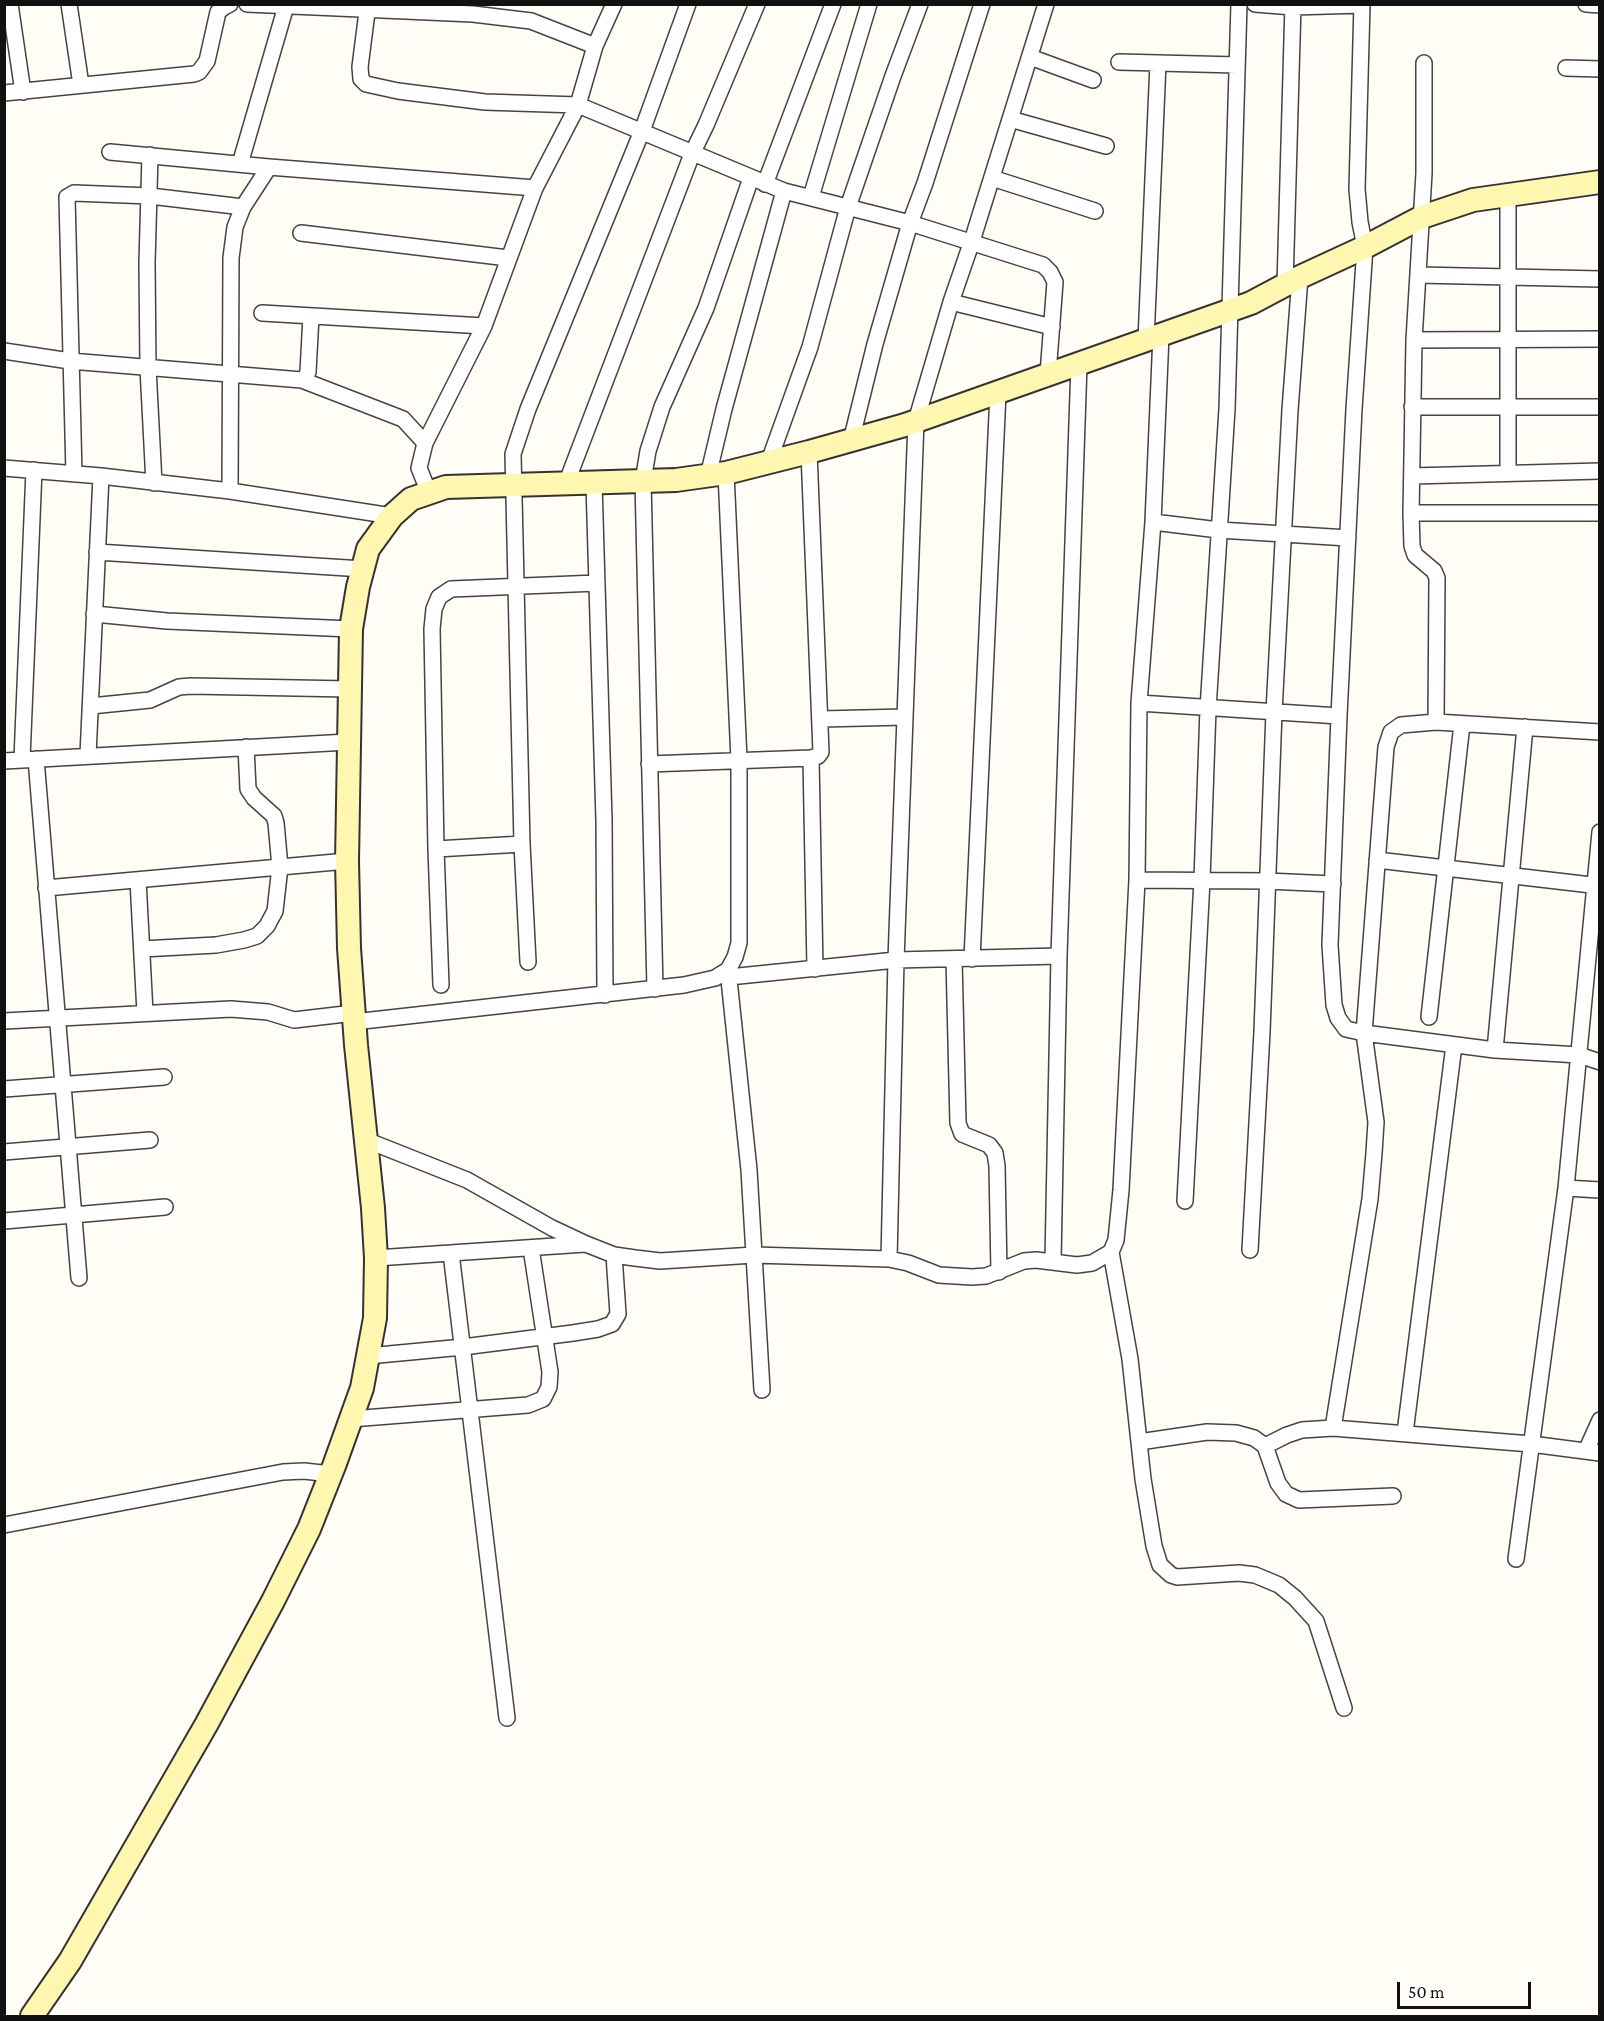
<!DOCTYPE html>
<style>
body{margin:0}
#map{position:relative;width:1604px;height:2021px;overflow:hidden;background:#fffdf5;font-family:"Crimson Pro",serif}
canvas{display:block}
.frame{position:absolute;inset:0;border:6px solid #111;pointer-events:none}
.scale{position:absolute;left:1397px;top:1982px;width:134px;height:27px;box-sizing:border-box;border:3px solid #111;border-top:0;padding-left:8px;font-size:18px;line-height:21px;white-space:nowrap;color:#111;-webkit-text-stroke:4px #fff;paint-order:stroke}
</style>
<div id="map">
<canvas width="1604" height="2021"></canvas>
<div class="frame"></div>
<div class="scale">50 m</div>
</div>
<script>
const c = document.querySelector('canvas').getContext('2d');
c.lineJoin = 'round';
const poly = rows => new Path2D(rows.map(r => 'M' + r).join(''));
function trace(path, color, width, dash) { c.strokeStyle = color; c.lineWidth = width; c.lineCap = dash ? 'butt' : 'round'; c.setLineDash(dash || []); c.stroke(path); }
const street = poly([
 [10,4,23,92],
 [69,4,81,85],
 [247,4,473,14,531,21,595,46],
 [368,4,360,67,361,79,366,84,398,91,485,102,578,105,784,191,910,223,1043,265,1050,272,1055,282,1048,374],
 [1255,4,1293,7,1362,5],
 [1362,4,1357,189,1360,222,1365,247,1354,409,1339,716,1330,945,1334,1005,1338,1018,1346,1029,1364,1033,1495,1050,1579,1055,1600,1062],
 [1586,4,1600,5],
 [1030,57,1093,80],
 [1119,62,1237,65],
 [1424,63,1424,173,1414,340,1411,513,1412,546,1415,555,1434,571,1437,578,1436,722],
 [1566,68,1600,69],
 [4,93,194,74,199,72,207,61,218,12,224,7,230,4],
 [1010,119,1106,146],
 [110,152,269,167,535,188],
 [150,155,147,263,148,368,154,483],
 [240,164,286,6],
 [992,178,1095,211],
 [765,184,833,4],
 [811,197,869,4],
 [301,233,508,258],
 [1418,275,1600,279],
 [1285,285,1293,4],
 [951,302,1052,327],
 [262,313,484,326],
 [1146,340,1158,63],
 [1414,340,1600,339],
 [4,351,70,361,302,380,305,379,308,372,311,316],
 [302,380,403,419,425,443],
 [1412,407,1600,407],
 [851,441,875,344,910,223,925,183,982,4],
 [809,452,821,752,818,756,811,758,815,969],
 [769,461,810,347,848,207,893,76,920,4],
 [4,468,101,476,230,491,392,516],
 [1508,473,1508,195],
 [74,474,67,197,74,193,150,196,243,207],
 [708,476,724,409,784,191],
 [1412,476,1600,471],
 [566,484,692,154,706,125,757,4],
 [594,484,604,820,605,995],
 [230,491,231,258,235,227,243,207,269,167],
 [429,493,419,468,425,443,484,326,535,188,578,105,595,46,614,4],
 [1411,513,1600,513],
 [1153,522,1219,530,1348,538],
 [97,552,363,569],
 [94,614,167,621,351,629],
 [1139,703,1339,716],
 [91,706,150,700,179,687,191,686,349,689],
 [821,719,905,717],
 [88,755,101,476],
 [22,759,34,470],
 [36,759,79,1278],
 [4,761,348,742],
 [649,764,811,758],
 [436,849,522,844],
 [1377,860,1600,886],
 [138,880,145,1013],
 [1137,880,1267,881,1333,884],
 [46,888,347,861],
 [142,949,216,945,244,940,257,936,267,926,275,911,280,867,276,823,274,816,254,798,248,789,246,747],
 [954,959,958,1123,962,1134,989,1145,995,1153,997,1166,999,1272],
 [972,959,998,393],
 [528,962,522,844,513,454,528,409,642,131,688,4],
 [728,970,749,1170,762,1390],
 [729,977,896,960,1059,956],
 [441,985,436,849,432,629,434,609,439,597,451,589,597,583],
 [655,989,643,481,648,451,662,407,706,308,751,178],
 [1429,1017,1462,724],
 [4,1021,231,1009,268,1012,294,1020,354,1013],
 [354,1022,684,985,715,978,728,970,735,957,739,943,739,760,726,473],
 [1495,1050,1525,727],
 [4,1089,164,1077],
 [366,1140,467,1180,552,1228,586,1244,614,1255,635,1258,660,1261,754,1255,889,1259,908,1263,939,1275,972,1277,986,1276,1024,1261,1036,1260,1077,1265,1092,1263,1111,1252,1116,1240,1121,1190,1137,880,1139,703,1153,522,1161,335],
 [4,1152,150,1140],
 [1566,1188,1600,1190],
 [1185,1201,1202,880,1208,709,1227,409,1239,4],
 [4,1221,165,1207],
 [1250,1250,1262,1032,1274,712,1290,410,1300,277],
 [1111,1252,1130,1359,1143,1479,1154,1546,1160,1565,1171,1575,1177,1577,1239,1573,1255,1575,1279,1585,1295,1598,1316,1621,1344,1708],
 [451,1253,507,1718],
 [376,1258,585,1244],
 [889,1259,896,960,916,421,951,302,972,241,1046,4],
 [1053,1261,1059,956,1079,364],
 [368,1356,463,1347,573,1333,598,1329,612,1324,618,1314,614,1255],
 [351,1419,528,1405,543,1399,549,1387,550,1372,531,1248],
 [1333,1428,1370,1199,1374,1153,1376,1122,1364,1033,1386,747,1391,732,1401,725,1436,722,1600,732],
 [1405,1433,1454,1045],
 [1139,1442,1207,1432,1236,1433,1254,1438,1265,1446,1278,1483,1286,1494,1299,1500,1393,1496],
 [1265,1446,1287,1435,1302,1430,1333,1428,1531,1444,1600,1453],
 [1586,1451,1600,1420],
 [4,1525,283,1472,304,1471,331,1474],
 [1516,1559,1566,1188,1600,832]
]);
const secondary = poly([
 [32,2016,70,1961,206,1725,273,1601,309,1529,334,1466,362,1388,375,1318,376,1258,373,1208,356,1045,349,948,347,861,351,629,358,587,368,549,392,516,411,499,446,487,676,480,726,473,809,452,905,425,1251,303,1300,277,1365,247,1422,217,1473,200,1600,182]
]);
trace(street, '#444', 18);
trace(secondary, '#333', 26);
trace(street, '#fff', 15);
trace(secondary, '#fff6b0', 22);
</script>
